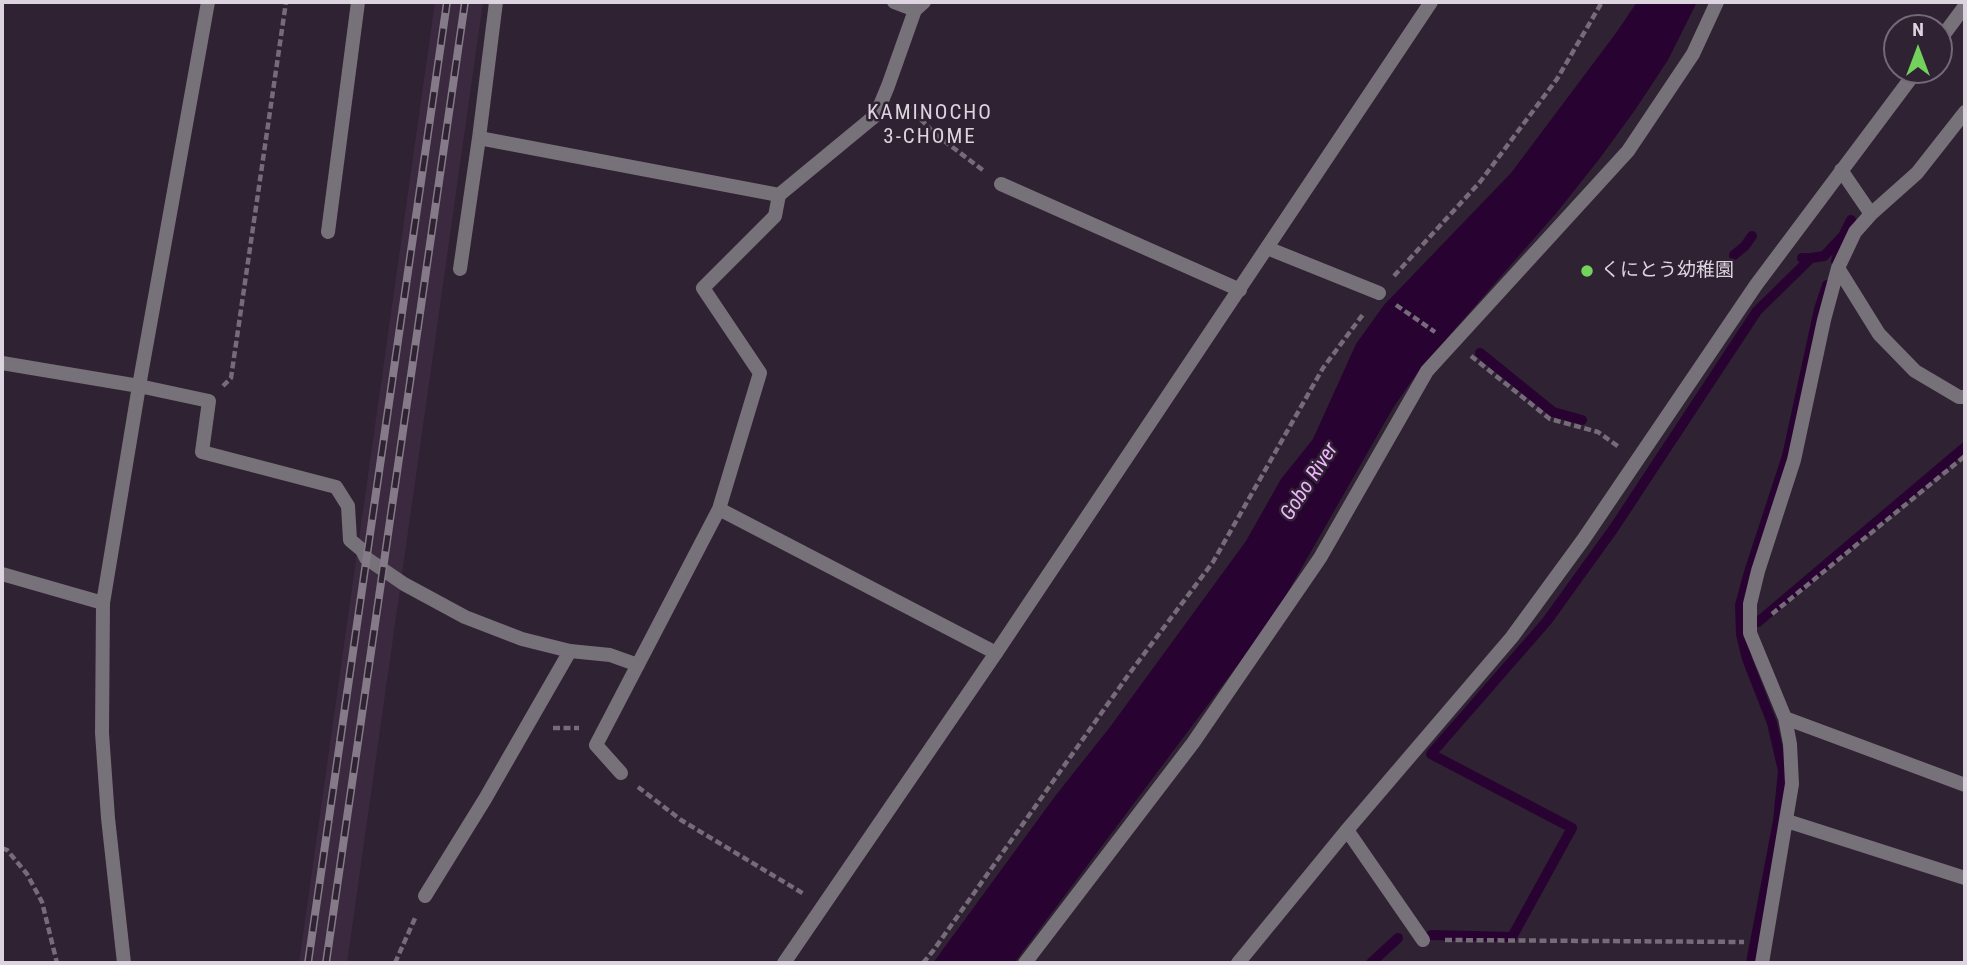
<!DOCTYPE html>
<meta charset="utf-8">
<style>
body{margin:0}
#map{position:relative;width:1967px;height:965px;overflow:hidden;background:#2f2232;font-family:"Roboto Condensed",sans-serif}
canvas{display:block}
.frame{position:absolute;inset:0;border:4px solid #dcd4de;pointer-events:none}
.north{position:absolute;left:1883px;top:14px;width:70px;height:70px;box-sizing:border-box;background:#2f2232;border:2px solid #746977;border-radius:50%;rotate:0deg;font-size:19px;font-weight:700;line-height:28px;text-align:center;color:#dcd4de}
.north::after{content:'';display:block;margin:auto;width:24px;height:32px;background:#73d25c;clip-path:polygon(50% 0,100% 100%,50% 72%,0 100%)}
</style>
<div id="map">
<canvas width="1967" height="965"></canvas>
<div class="frame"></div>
<div class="north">N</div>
</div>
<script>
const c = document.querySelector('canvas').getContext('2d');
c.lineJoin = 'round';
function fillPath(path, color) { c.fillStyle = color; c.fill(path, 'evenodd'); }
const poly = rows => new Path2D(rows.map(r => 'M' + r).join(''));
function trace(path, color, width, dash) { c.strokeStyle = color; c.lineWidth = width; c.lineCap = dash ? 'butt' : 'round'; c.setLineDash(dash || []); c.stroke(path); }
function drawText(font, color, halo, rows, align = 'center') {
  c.font = font + ' "Roboto Condensed","Noto Sans JP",sans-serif'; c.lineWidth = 5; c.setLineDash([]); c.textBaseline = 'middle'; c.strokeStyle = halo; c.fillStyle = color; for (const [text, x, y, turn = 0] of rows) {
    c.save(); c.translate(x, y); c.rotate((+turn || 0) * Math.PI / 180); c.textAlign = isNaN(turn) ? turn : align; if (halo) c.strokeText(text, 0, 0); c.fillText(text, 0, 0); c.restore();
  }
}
fillPath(poly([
 [435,2,483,2,347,963,299,963]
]), '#3b2a3f');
fillPath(poly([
 [1637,2,1697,2,1668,60,1635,110,1600,158,1558,211,1420,369,1393,408,1273,618,1014,963,933,963,1056,795,1110,727,1246,541,1281,479,1313,439,1356,344,1384,305,1511,173,1616,33]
]), '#280331');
trace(poly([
 [1734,255,1745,246,1752,236],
 [1811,258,1824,256,1841,238],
 [1836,261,1843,236,1851,220],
 [1480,353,1553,412,1582,420],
 [1758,622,1965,447],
 [1431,935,1512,937,1572,828,1431,754,1547,621,1614,528,1757,311,1811,258,1802,258],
 [1371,963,1398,938],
 [1751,963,1778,821,1783,771,1772,723,1747,659,1741,634,1740,605,1749,572,1787,456,1819,309,1827,285]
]), '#280331', 10);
trace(poly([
 [906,104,935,134,984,171],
 [1394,276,1480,182,1557,79,1602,2],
 [1396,305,1435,332],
 [1471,356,1550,419,1598,432,1619,447],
 [223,386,231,378,286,2],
 [1772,614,1965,456],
 [553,728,579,728],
 [638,787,681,820,804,894],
 [2,848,7,850,27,874,42,902,57,963],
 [1445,940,1744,942],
 [395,963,416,916],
 [923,963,933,951,1129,674,1213,562,1323,368,1364,313]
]), '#766b78', 4.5, [7, 3.5]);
trace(poly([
 [496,2,479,138,779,195],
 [894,2,915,10,924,2],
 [915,10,888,86,876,115,779,195,775,216,703,288,760,373,719,509,996,653],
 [1939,41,1965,6],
 [1841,170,1871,214],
 [1001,184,1240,290],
 [328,232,358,2],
 [1267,248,1379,293],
 [1838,268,1879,334,1915,371,1959,397,1965,397],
 [460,269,479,138],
 [2,363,139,386,209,401,202,452,336,487,348,506,350,540,362,550,366,558,404,584,465,617,522,639,570,651,610,655,638,665],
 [2,574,103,603],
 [1785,718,1965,785],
 [621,773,596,745,719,509],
 [1787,821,1965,878],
 [1347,830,1423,940],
 [425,896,485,799,570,651],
 [124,963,108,818,102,733,103,603,139,386,208,2],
 [1025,963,1193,743,1320,558,1427,371,1628,151,1693,54,1717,2],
 [1238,963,1347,830,1512,637,1583,540,1756,285,1917,70],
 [1762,963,1792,784,1790,744,1785,718,1750,633,1750,604,1758,571,1794,460,1824,320,1838,268,1855,232,1871,214,1917,173,1965,112]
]), '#777179', 14);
trace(poly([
 [784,963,996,653,1431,2]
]), '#777179', 14);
const rail = poly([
 [308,963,447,2],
 [326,963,465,2]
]);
trace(rail, '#857b88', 8);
trace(rail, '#2f2232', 5, [16]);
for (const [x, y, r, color] of [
 [1587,271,7,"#73d25c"]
]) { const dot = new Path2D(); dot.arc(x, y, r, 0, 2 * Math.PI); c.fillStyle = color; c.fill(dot); trace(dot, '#2f2232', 2.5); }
drawText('19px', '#dcd4de', '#2f2232', [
 ["くにとう幼稚園",1601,271]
], 'left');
c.letterSpacing = '2px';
drawText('21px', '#dcd4de', '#2f2232', [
 ["KAMINOCHO",930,114],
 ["3-CHOME",930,138]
]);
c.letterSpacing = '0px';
drawText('italic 21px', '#f0b3fe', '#2f2232', [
 ["Gobo River",1310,482,-57]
]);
</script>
